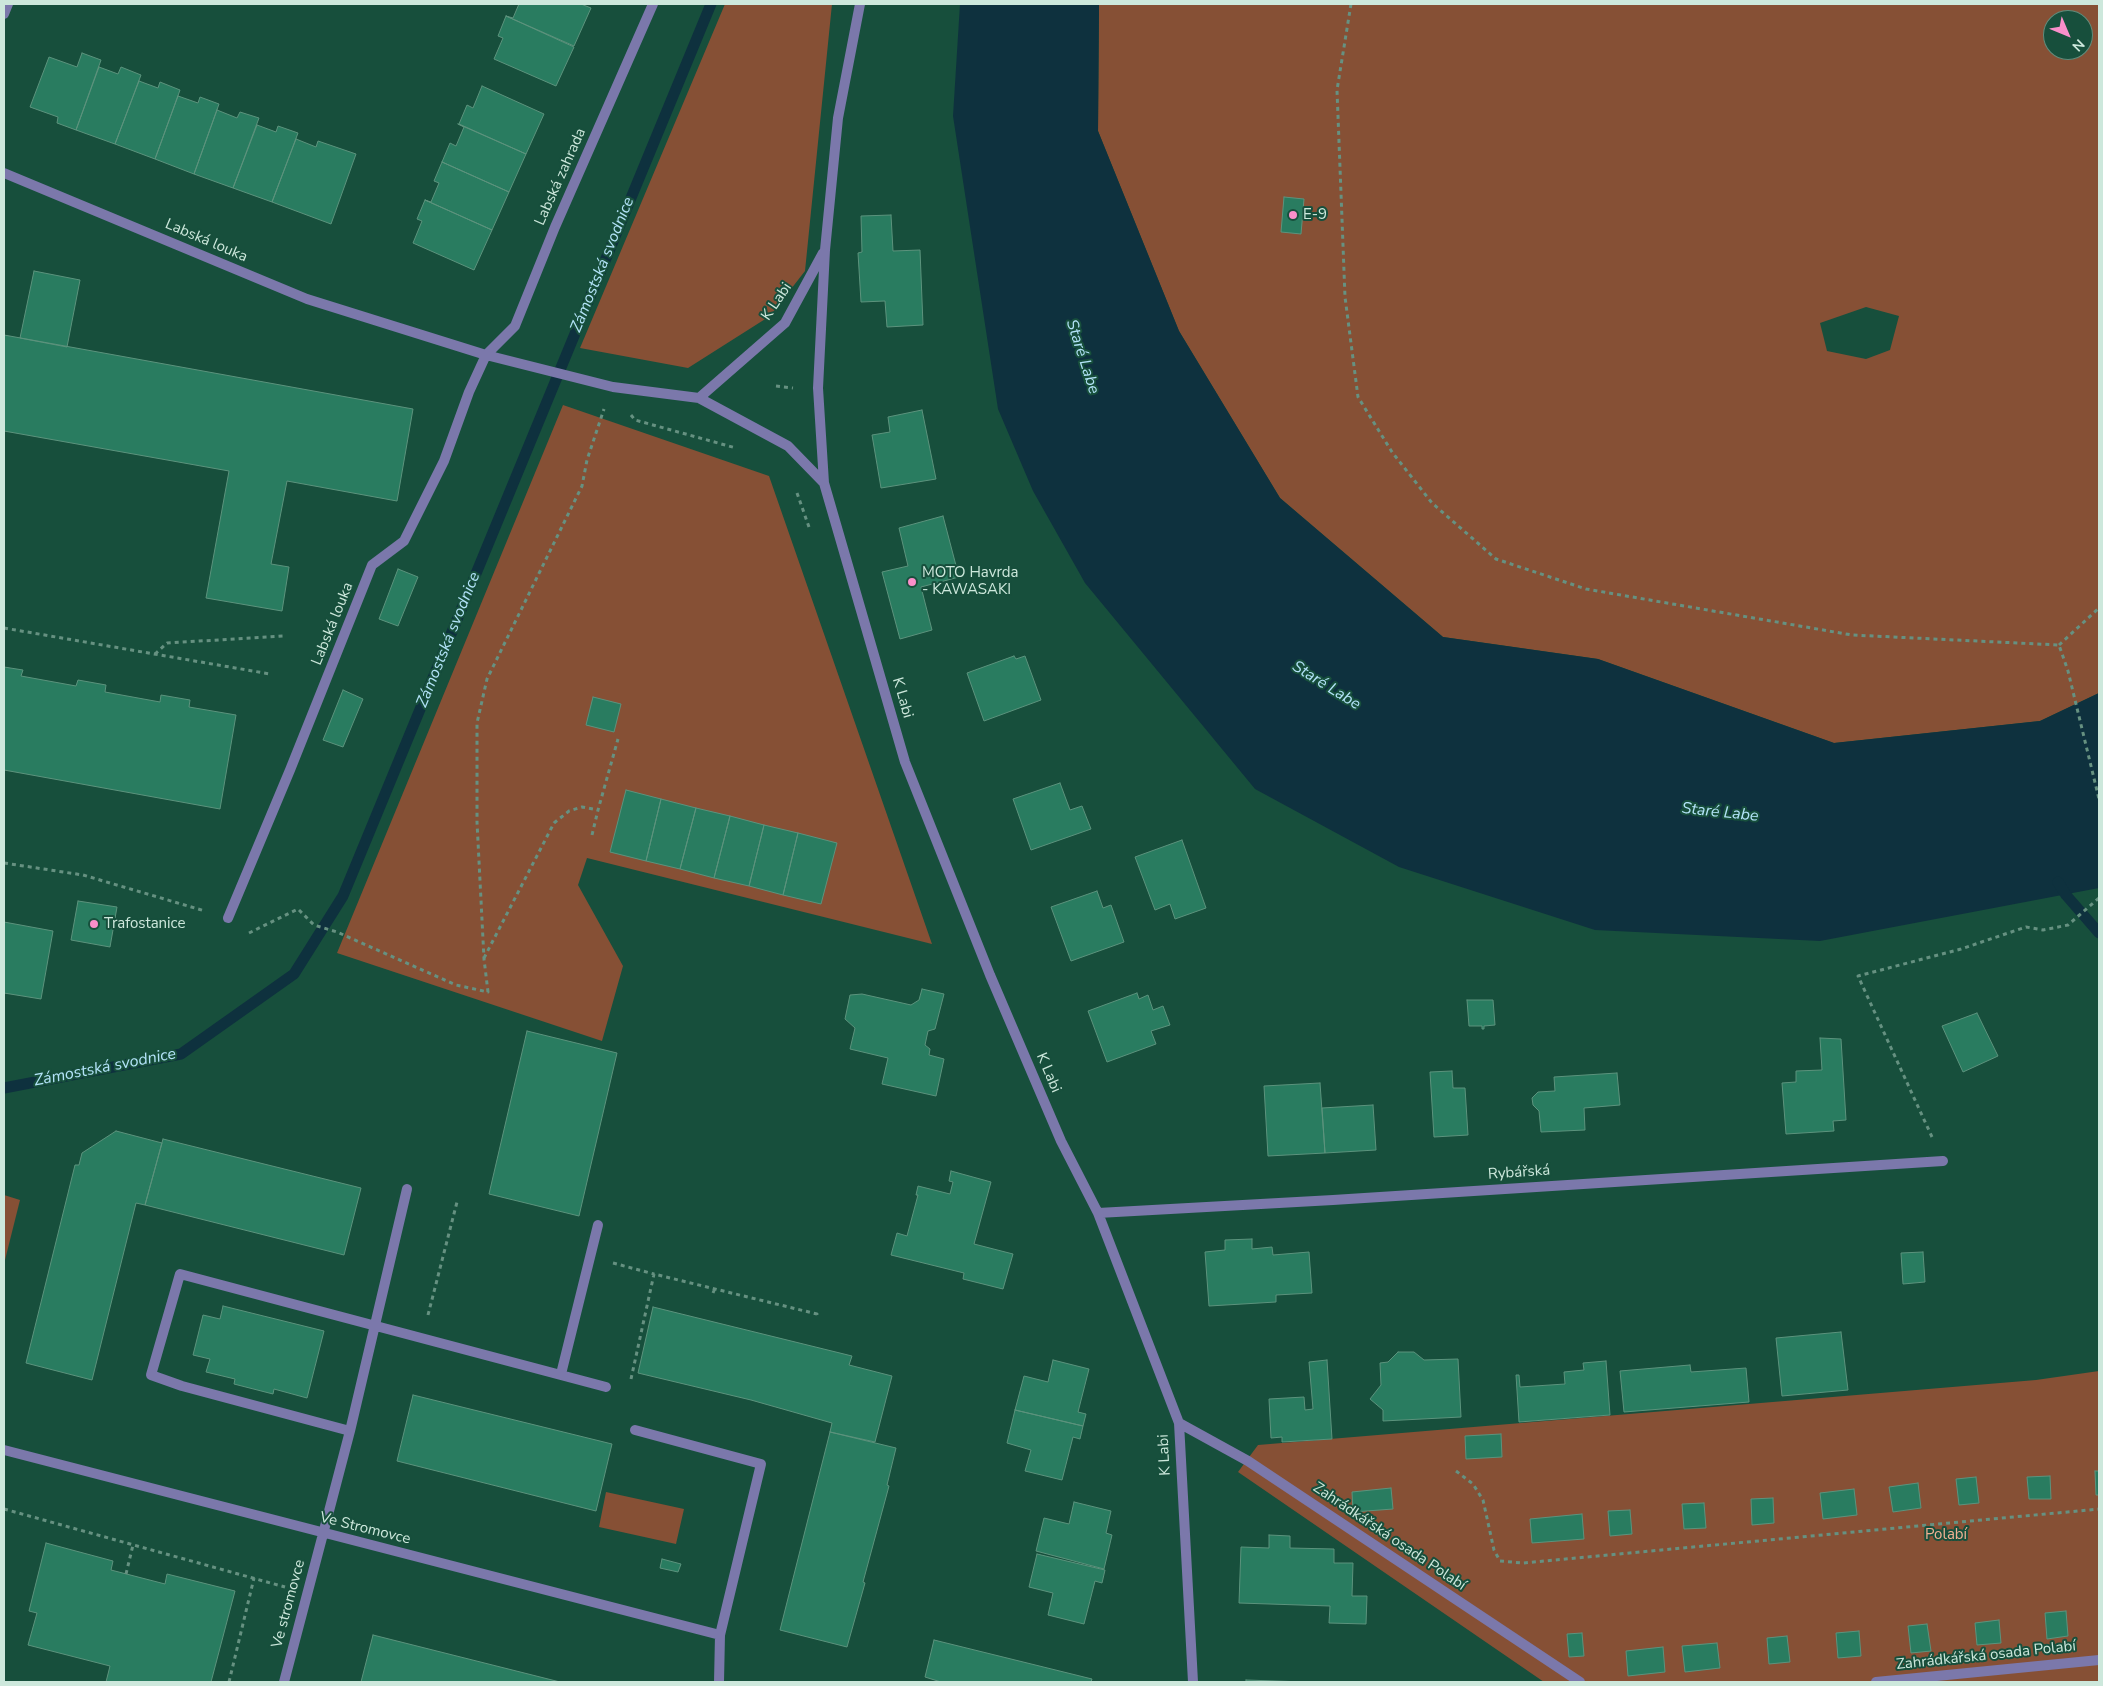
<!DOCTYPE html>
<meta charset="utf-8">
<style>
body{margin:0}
#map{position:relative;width:2103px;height:1686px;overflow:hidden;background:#174f3c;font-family:"Nunito Sans",sans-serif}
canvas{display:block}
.frame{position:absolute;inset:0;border:5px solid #cde8dc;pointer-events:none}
.north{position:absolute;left:2043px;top:10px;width:50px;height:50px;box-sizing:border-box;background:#174f3c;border:1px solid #608c7c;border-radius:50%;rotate:135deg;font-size:14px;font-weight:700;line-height:20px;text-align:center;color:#cde8dc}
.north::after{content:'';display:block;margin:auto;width:18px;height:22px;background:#f98fca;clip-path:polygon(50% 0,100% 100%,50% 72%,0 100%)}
</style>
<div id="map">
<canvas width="2103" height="1686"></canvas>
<div class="frame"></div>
<div class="north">N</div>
</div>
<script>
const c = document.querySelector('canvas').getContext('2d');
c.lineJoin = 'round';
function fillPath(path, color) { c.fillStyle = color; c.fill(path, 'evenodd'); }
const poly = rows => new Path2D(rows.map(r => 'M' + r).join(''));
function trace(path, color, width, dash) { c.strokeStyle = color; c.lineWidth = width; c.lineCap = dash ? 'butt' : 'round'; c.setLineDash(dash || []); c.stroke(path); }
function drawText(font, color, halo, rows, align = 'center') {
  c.font = font + ' "Nunito Sans",sans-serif'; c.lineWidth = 4; c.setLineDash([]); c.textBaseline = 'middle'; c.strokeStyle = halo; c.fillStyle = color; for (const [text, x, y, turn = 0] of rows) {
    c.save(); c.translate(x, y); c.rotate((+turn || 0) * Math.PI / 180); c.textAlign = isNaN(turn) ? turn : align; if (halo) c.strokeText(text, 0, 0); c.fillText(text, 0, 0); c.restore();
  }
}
fillPath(poly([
 [725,4,832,4,805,271,770,316,688,368,580,348],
 [1099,4,2099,4,2099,693,2040,721,1834,743,1598,659,1443,637,1280,498,1179,331,1098,131],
 [2053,20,2083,20,2083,50,2053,50],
 [1866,307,1899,316,1890,350,1866,359,1827,351,1820,323],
 [563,405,769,476,932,944,587,858,578,885,623,966,602,1041,337,953],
 [4,1195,20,1200,4,1264],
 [2099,1371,2099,1682,1544,1682,1238,1472,1258,1445,2036,1380],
 [606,1492,684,1509,676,1544,599,1527]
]), '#865035');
fillPath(poly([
 [960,4,1099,4,1098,131,1179,331,1280,498,1443,637,1598,659,1834,743,2040,721,2099,693,2099,888,1820,941,1595,930,1399,867,1255,789,1085,583,1033,491,998,409,953,116]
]), '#0e313e');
trace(poly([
 [2058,882,2066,895,2099,933],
 [4,1088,181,1054,294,974,343,896,711,4]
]), '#0e313e', 11);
const building = poly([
 [519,4,581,4,591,8,574,46,506,16,513,18,519,4],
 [506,16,574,47,556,86,494,59,503,38,498,36,506,16],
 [82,53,101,60,76,130,57,123,58,117,30,107,49,57,77,67,82,53],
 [99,67,118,74,121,67,141,75,115,144,76,130,99,67],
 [139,81,158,88,160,82,180,90,155,159,115,144,139,81],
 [482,86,544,114,526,154,459,124,467,105,473,108,482,86],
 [178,96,198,103,200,97,219,104,194,174,155,159,178,96],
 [217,110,237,118,240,112,259,118,233,188,194,174,217,110],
 [458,124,526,154,509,192,442,162,450,143,456,146,464,127,458,124],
 [257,125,276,132,278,126,298,133,272,202,233,188,257,125],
 [296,139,316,147,318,141,356,154,331,224,272,202,296,139],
 [442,162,509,192,492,230,425,200,431,202,439,183,434,181,442,162],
 [1284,197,1304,199,1301,234,1281,232,1284,197],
 [425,200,492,230,474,270,413,243,422,221,417,219,425,200],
 [891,215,893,251,920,250,923,325,887,327,885,301,861,302,858,253,862,252,861,216,891,215],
 [34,271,80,280,67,347,20,338,34,271],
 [4,335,413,409,397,501,287,481,271,564,289,567,282,611,206,598,229,471,4,431,4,335],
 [922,410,936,479,881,488,872,435,890,432,888,417,922,410],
 [943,516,959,577,921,587,932,630,900,639,882,572,908,566,899,528,943,516],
 [398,569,418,577,398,626,379,619,398,569],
 [1014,656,1016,659,1025,656,1041,700,984,721,967,673,1014,656],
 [4,667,23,670,21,676,76,686,78,680,106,685,105,692,160,702,161,695,190,700,189,707,236,715,220,809,4,770,4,667],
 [343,690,363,699,343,747,323,740,343,690],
 [593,697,621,704,614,732,586,725,593,697],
 [1060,783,1070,810,1082,806,1091,829,1031,850,1013,799,1060,783],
 [626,790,661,799,646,861,610,852,626,790],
 [661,799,696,808,680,869,646,861,661,799],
 [696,808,730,816,714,878,680,869,696,808],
 [730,816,764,825,749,886,714,878,730,816],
 [764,825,798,833,783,895,749,886,764,825],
 [798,833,837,843,821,904,783,895,798,833],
 [1182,840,1206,908,1175,919,1170,904,1155,910,1135,857,1182,840],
 [1097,891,1103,908,1111,905,1124,942,1071,961,1051,907,1097,891],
 [78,901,117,907,110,947,71,940,78,901],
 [4,922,53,931,41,999,4,993,4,922],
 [922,989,944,994,935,1029,928,1031,925,1045,930,1049,929,1055,944,1059,936,1096,882,1084,888,1058,850,1049,855,1028,845,1019,850,995,862,994,911,1005,919,1000,922,989],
 [1137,993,1139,999,1148,995,1153,1010,1163,1006,1170,1025,1151,1031,1156,1044,1107,1062,1088,1011,1137,993],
 [1467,1000,1493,1000,1495,1025,1484,1026,1484,1029,1482,1029,1482,1026,1469,1026,1467,1000],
 [1977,1013,1998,1056,1963,1072,1942,1026,1977,1013],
 [527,1031,617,1053,579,1216,489,1194,527,1031],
 [1820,1038,1841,1039,1846,1120,1833,1121,1834,1131,1786,1134,1782,1083,1796,1082,1796,1071,1822,1070,1820,1038],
 [1452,1071,1453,1088,1465,1088,1468,1135,1434,1137,1430,1072,1452,1071],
 [1617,1073,1620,1105,1584,1108,1585,1130,1541,1132,1539,1111,1533,1105,1532,1098,1538,1092,1555,1091,1554,1077,1617,1073],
 [1320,1083,1325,1153,1268,1156,1264,1086,1320,1083],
 [1373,1105,1376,1150,1325,1153,1322,1108,1373,1105],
 [116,1131,162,1143,145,1205,136,1203,92,1380,26,1363,75,1165,79,1165,82,1153,116,1131],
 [163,1139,361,1188,344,1255,145,1205,163,1139],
 [951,1171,991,1182,974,1244,1013,1254,1003,1289,963,1279,964,1273,891,1255,897,1233,907,1236,918,1195,916,1195,918,1186,950,1194,953,1182,949,1181,951,1171],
 [1252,1239,1252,1249,1272,1247,1273,1255,1309,1252,1312,1293,1276,1295,1276,1302,1209,1306,1205,1252,1225,1250,1225,1240,1252,1239],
 [1923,1252,1925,1282,1903,1284,1901,1253,1923,1252],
 [223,1306,324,1331,307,1398,274,1389,273,1394,234,1384,235,1379,206,1372,210,1359,193,1355,203,1315,220,1319,223,1306],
 [653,1307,852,1356,849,1365,892,1376,875,1442,830,1432,832,1423,751,1400,638,1373,653,1307],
 [1841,1332,1848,1390,1782,1396,1776,1338,1841,1332],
 [1398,1352,1414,1352,1424,1360,1458,1359,1461,1417,1383,1421,1383,1410,1370,1399,1381,1385,1380,1363,1388,1362,1398,1352],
 [1053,1360,1089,1369,1078,1412,1086,1414,1083,1426,1015,1410,1024,1376,1048,1382,1053,1360],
 [1327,1360,1332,1439,1282,1442,1282,1437,1271,1438,1269,1399,1304,1397,1305,1410,1313,1409,1309,1362,1327,1360],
 [1606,1361,1610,1415,1519,1422,1516,1375,1519,1375,1520,1387,1565,1384,1564,1372,1584,1370,1583,1363,1606,1361],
 [1690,1365,1691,1372,1746,1368,1749,1402,1624,1412,1620,1371,1690,1365],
 [413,1395,612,1444,596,1511,397,1461,413,1395],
 [1015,1410,1083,1426,1080,1439,1073,1437,1062,1480,1025,1471,1031,1450,1007,1443,1015,1410],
 [830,1432,896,1448,887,1485,889,1486,863,1582,865,1583,847,1647,780,1630,830,1432],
 [1501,1434,1502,1457,1466,1459,1465,1436,1501,1434],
 [2095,1471,2099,1471,2099,1495,2096,1495,2095,1471],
 [2050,1476,2051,1499,2029,1499,2027,1477,2050,1476],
 [1976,1477,1979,1503,1959,1505,1956,1479,1976,1477],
 [1918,1483,1921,1508,1893,1512,1889,1487,1918,1483],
 [1391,1488,1393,1509,1353,1512,1352,1492,1391,1488],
 [1854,1489,1857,1515,1823,1519,1820,1493,1854,1489],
 [1773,1498,1774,1523,1752,1525,1751,1499,1773,1498],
 [1074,1502,1111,1511,1106,1533,1112,1535,1104,1569,1036,1551,1044,1518,1069,1524,1074,1502],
 [1704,1503,1706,1528,1684,1529,1682,1504,1704,1503],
 [1630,1510,1632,1534,1610,1536,1608,1511,1630,1510],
 [1582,1514,1584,1539,1532,1543,1530,1519,1582,1514],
 [1269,1535,1290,1536,1290,1548,1334,1549,1334,1563,1353,1563,1352,1596,1367,1596,1366,1624,1329,1623,1330,1606,1239,1603,1241,1547,1269,1548,1269,1535],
 [46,1543,113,1561,111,1570,165,1584,167,1574,235,1591,211,1682,106,1682,110,1666,28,1645,37,1613,29,1611,46,1543],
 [1037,1554,1105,1570,1102,1583,1095,1581,1084,1624,1048,1615,1053,1593,1029,1587,1037,1554],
 [662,1559,681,1564,678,1572,660,1568,662,1559],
 [2066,1611,2068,1636,2047,1639,2045,1613,2066,1611],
 [1999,1620,2001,1643,1977,1645,1975,1623,1999,1620],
 [1927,1624,1931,1651,1911,1653,1908,1626,1927,1624],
 [1859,1631,1861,1656,1838,1658,1836,1633,1859,1631],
 [1582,1633,1584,1656,1569,1657,1567,1634,1582,1633],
 [373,1635,560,1682,361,1682,373,1635],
 [1787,1636,1790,1662,1769,1664,1767,1638,1787,1636],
 [934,1640,1092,1679,1091,1682,941,1682,925,1677,934,1640],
 [1717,1643,1720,1668,1685,1672,1682,1646,1717,1643],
 [1663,1647,1665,1672,1628,1676,1626,1651,1663,1647],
 [1246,1680,1305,1682,1246,1682,1246,1680]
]);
fillPath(building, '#297c60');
trace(building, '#5c937d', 1);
trace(poly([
 [1351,4,1337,90,1345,297,1358,397,1392,452,1432,503,1496,559,1586,589,1852,635,2059,645,2068,671,2099,799],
 [776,386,793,388],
 [631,415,635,420,736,448],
 [797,493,809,527],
 [4,628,270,674],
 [2059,645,2099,608],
 [155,654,167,643,284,636],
 [592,835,598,810,618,739],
 [4,863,83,875,205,911],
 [249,933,298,909,314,925,337,932,456,985,488,992,484,959,477,822,477,723,487,679,582,486,587,460,604,409],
 [484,958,554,823,569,811,582,807,598,810],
 [1932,1137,1858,976,1961,949,2026,927,2043,930,2068,925,2099,898],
 [613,1263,654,1274],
 [713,1293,715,1288],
 [428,1315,457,1202],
 [631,1379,654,1274,817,1314,815,1318],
 [1456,1471,1473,1484,1483,1500,1494,1550,1500,1561,1523,1563,2099,1509],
 [4,1509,285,1587],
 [126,1574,133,1545],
 [229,1682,254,1578]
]), '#669181', 3, [4, 4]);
trace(poly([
 [561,1374,598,1225],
 [635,1430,761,1464,720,1635],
 [350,1431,182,1386,151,1375,180,1274,606,1387],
 [323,1534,350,1431,407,1189]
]), '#7b78ab', 10);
trace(poly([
 [860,4,838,118,825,250,818,388,824,483,905,762,990,975,1061,1141,1098,1213,1179,1423,1193,1682],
 [4,14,8,4],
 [4,173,307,299,486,355,613,387,699,398,788,446,824,483],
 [699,398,785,323,823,253],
 [228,918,290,770,372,565,404,541,444,461,469,392,486,355,515,326,555,227,653,4],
 [1098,1213,1333,1200,1943,1161],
 [1179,1423,1248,1461,1580,1682],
 [4,1450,720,1635,719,1682],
 [284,1682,323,1534],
 [1876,1682,2099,1660]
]), '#7b78ab', 10);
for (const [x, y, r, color] of [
 [1293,215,5,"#f98fca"],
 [912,582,5,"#f98fca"],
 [94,924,5,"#f98fca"]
]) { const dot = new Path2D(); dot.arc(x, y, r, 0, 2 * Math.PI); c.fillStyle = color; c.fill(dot); trace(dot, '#174f3c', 2); }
drawText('15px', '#cde8dc', '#174f3c', [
 ["Labská zahrada",561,177,-66],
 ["Labská louka",206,241,23],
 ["K Labi",777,302,-56],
 ["Labská louka",333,624,-68],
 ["K Labi",902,698,74],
 ["K Labi",1048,1073,67],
 ["Rybářská",1519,1173,-4],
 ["K Labi",1165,1455,-93],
 ["Ve Stromovce",365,1529,14],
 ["Zahrádkářská osada Polabí",1389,1537,34],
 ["Ve stromovce",289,1604,-75],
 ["Zahrádkářská osada Polabí",1986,1656,-6]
]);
drawText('15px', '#cde8dc', '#174f3c', [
 ["E-9",1303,215],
 ["MOTO Havrda",922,573],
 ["- KAWASAKI",922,590],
 ["Trafostanice",104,924]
], 'left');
drawText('15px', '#f2b193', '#174f3c', [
 ["Polabí",1946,1535]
]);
drawText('italic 16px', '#b3e3f8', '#174f3c', [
 ["Zámostská svodnice",603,265,-68],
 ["Staré Labe",1082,357,72],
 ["Zámostská svodnice",449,640,-68],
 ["Staré Labe",1326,686,32],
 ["Staré Labe",1720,813,6],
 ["Zámostská svodnice",105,1068,-11]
]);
</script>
